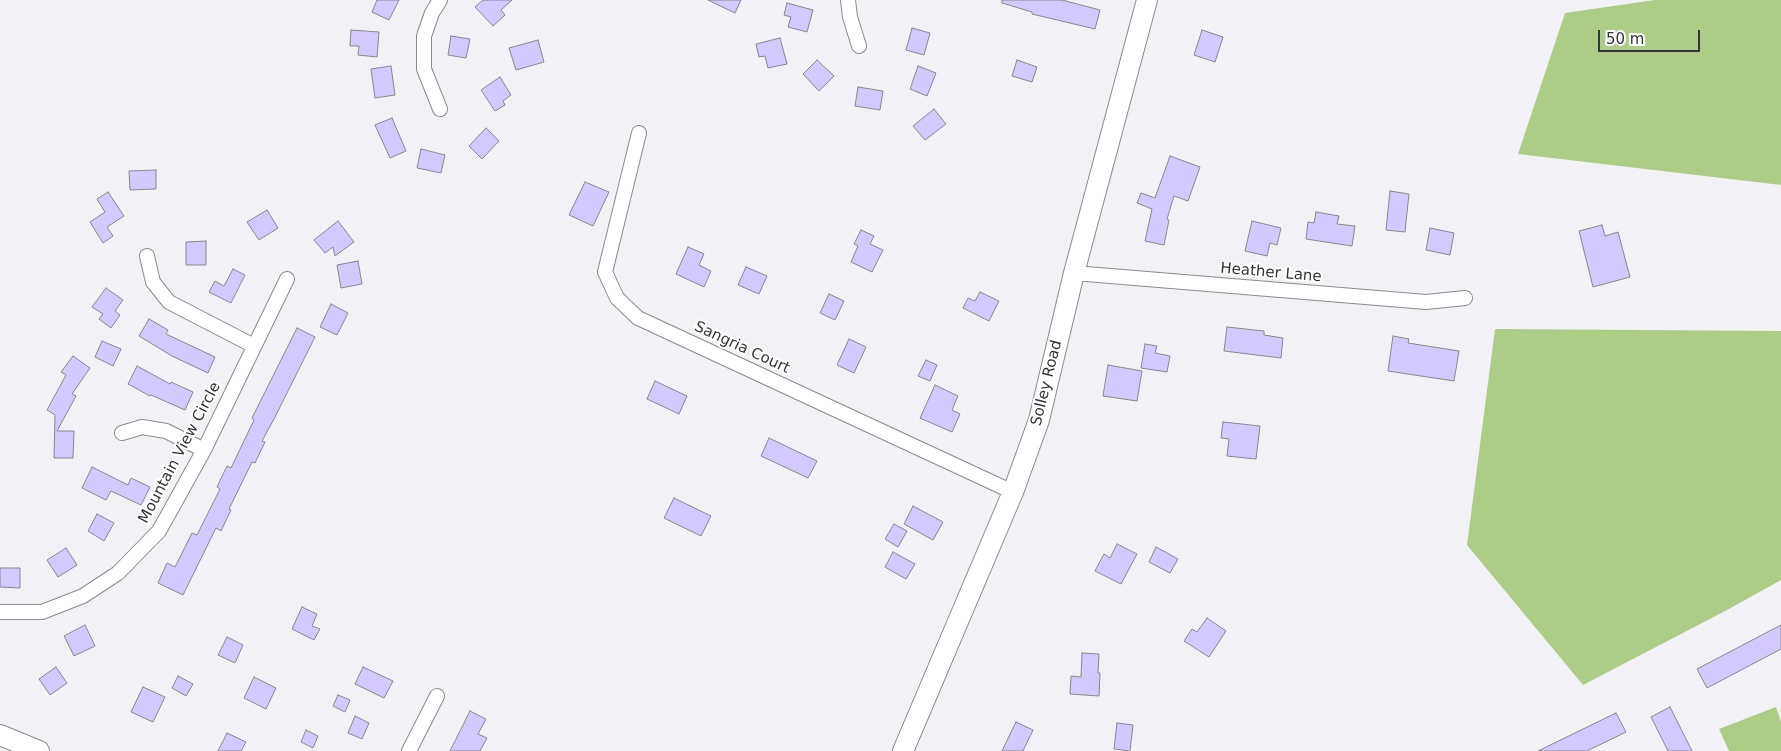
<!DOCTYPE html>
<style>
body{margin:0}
#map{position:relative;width:1781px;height:751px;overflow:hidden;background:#f2f1f5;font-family:"DejaVu Sans",sans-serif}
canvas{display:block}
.scale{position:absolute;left:1598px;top:30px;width:102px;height:22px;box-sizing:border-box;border:2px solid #343435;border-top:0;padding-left:6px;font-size:15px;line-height:18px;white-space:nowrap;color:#343435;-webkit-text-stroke:4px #fff;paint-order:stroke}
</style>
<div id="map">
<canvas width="1781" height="751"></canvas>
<div class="scale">50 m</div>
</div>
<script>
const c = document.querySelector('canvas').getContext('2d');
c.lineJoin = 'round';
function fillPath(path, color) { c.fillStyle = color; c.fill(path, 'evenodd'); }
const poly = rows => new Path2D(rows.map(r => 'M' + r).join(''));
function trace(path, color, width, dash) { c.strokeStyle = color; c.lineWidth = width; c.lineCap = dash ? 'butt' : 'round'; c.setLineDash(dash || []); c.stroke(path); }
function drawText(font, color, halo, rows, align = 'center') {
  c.font = font + ' "DejaVu Sans",sans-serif'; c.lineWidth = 4; c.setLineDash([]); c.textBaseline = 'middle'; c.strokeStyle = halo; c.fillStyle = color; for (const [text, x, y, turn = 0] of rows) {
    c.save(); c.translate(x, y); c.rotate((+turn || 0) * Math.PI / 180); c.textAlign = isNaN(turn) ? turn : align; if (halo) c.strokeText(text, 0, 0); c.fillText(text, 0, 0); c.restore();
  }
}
fillPath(poly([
 [1655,0,1781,0,1781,185,1518,154,1565,13],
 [1495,329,1781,331,1781,580,1727,610,1583,685,1467,545],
 [1776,707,1781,722,1781,751,1729,751,1719,729]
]), '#adcd87');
const building = poly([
 [377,0,399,0,389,20,372,12,377,0],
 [483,0,512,0,501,10,505,15,493,26,475,7,483,0],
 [708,0,741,0,735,13,708,0],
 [1002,0,1062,0,1100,10,1095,29,1032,14,1032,12,1002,3,1002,0],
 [787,3,813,10,807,32,788,27,791,17,784,15,787,3],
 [912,28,930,33,924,55,906,50,912,28],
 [351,30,379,32,377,57,358,55,359,46,350,46,351,30],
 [1202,30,1223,37,1215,62,1194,55,1202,30],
 [451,36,470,39,466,58,448,55,451,36],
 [780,38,787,64,768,68,765,56,759,57,756,44,780,38],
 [538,40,544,62,516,70,509,48,538,40],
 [817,60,834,76,819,91,803,74,817,60],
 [1017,60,1037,67,1032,82,1012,76,1017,60],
 [391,66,395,95,375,98,371,69,391,66],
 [918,66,936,73,927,96,910,89,918,66],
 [500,77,511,95,503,101,505,105,495,111,481,90,500,77],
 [858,87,883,91,880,110,855,106,858,87],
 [934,109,946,124,925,140,913,126,934,109],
 [392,118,406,151,390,158,375,125,392,118],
 [486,128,499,141,482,159,469,146,486,128],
 [421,149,445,155,441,173,417,168,421,149],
 [1170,156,1200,167,1188,201,1174,196,1167,219,1169,220,1164,245,1145,241,1152,209,1137,203,1141,193,1155,198,1170,156],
 [156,170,156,189,130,190,129,171,156,170],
 [585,182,609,192,593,226,569,215,585,182],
 [1390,191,1409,194,1405,232,1386,230,1390,191],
 [108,192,124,216,107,227,113,236,103,243,90,222,105,212,97,199,108,192],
 [267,210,278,228,259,240,247,222,267,210],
 [1316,212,1339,216,1337,224,1355,226,1352,246,1306,239,1308,222,1314,223,1316,212],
 [338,221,354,242,335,256,333,247,325,253,314,240,338,221],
 [1252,221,1281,228,1277,245,1270,243,1267,256,1245,251,1252,221],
 [1602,225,1605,236,1618,232,1630,277,1593,287,1579,231,1602,225],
 [1430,228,1454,233,1450,255,1426,250,1430,228],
 [861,230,874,236,870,244,883,250,872,272,851,262,858,246,854,244,861,230],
 [206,241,206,265,186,265,186,242,206,241],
 [688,247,704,254,699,265,711,271,704,287,676,274,688,247],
 [358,261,362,284,341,288,337,265,358,261],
 [746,267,767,276,759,294,738,285,746,267],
 [233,269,245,275,231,303,209,292,215,281,224,286,233,269],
 [106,288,123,300,115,311,120,315,111,328,99,319,103,314,92,307,106,288],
 [980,292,999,301,989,321,963,308,968,298,975,301,980,292],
 [829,294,844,301,835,320,820,313,829,294],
 [331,304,348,313,337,335,320,327,331,304],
 [149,319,168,330,166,334,215,357,208,373,172,356,139,336,149,319],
 [1227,327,1264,331,1264,335,1283,338,1281,358,1224,351,1227,327],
 [297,328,315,337,275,417,262,441,265,442,255,463,252,462,229,509,231,510,221,531,216,528,183,595,158,583,167,563,175,567,192,533,197,535,220,489,217,487,227,466,231,468,254,420,252,418,297,328],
 [1393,336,1409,339,1408,343,1459,351,1454,381,1388,371,1393,336],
 [849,339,866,347,854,373,837,365,849,339],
 [102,341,121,349,113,366,95,357,102,341],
 [1145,344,1157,346,1155,353,1170,356,1167,372,1141,368,1145,344],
 [73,356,90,368,72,394,76,396,57,431,74,431,73,458,54,458,55,415,47,410,66,375,61,372,73,356],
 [926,360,937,365,930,381,918,376,926,360],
 [1108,365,1142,371,1137,401,1103,396,1108,365],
 [137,366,170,384,171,382,193,392,185,410,151,395,150,396,128,384,137,366],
 [655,381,687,396,679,414,647,399,655,381],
 [935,385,958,396,952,410,960,414,952,432,920,418,935,385],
 [1223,422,1260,426,1256,459,1227,456,1229,439,1221,438,1223,422],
 [769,438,817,461,808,478,761,456,769,438],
 [92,467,128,485,131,478,150,487,141,505,111,491,106,500,82,488,92,467],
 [674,498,711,516,701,536,664,518,674,498],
 [913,506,943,522,933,540,904,524,913,506],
 [97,514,114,523,104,541,88,531,97,514],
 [894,524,907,531,898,547,885,539,894,524],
 [1117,544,1137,554,1121,584,1095,571,1104,554,1110,558,1117,544],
 [1156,547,1178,559,1170,573,1149,562,1156,547],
 [66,548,77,565,58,577,47,560,66,548],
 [893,552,915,564,906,579,885,567,893,552],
 [0,568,20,568,20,588,0,587,0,568],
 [302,607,317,614,312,626,320,629,314,640,292,629,302,607],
 [1207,618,1226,631,1209,657,1184,641,1192,629,1197,632,1207,618],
 [85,625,95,646,74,656,64,636,85,625],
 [1781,625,1781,649,1707,688,1697,669,1781,625],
 [227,637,243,645,235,663,218,655,227,637],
 [1082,653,1099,654,1098,673,1100,673,1099,696,1070,694,1071,676,1081,677,1082,653],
 [56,667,67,683,50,695,39,679,56,667],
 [363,667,393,681,384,698,355,684,363,667],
 [178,676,193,684,186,696,172,688,178,676],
 [254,677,276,688,266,709,244,698,254,677],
 [143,687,165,697,153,722,131,712,143,687],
 [338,695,350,700,345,712,333,706,338,695],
 [1670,707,1692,751,1668,751,1651,717,1670,707],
 [470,711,486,719,478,734,487,738,480,751,450,751,470,711],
 [1616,713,1626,732,1587,751,1538,751,1616,713],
 [355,716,369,723,362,739,348,733,355,716],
 [1016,722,1033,730,1023,751,1002,751,1016,722],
 [1117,723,1133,725,1130,751,1114,749,1117,723],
 [306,730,318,736,313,748,301,742,306,730],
 [227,733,246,742,241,751,218,751,227,733]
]);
fillPath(building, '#d4c9ff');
trace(building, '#88888b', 1);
const minor = poly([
 [848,0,850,17,859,46],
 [440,109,424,69,424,36,432,13,440,0],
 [639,133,605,272,617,298,638,318,1013,492],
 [147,256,153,282,169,302,254,346],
 [1074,273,1426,302,1465,298],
 [122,433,142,427,166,431,204,450],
 [0,612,42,612,83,596,118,573,159,531,204,450,287,279],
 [409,751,437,696]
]);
const secondary = poly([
 [0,735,39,751],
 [903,751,1013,492,1039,420,1074,273,1147,0]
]);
trace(minor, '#8b8a8e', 16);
trace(secondary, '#8b8a8e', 22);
trace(minor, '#fff', 14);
trace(secondary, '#fff', 20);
drawText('15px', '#343435', '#fff', [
 ["Heather Lane",1271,273,5],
 ["Sangria Court",742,348,25],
 ["Solley Road",1047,383,-76],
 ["Mountain View Circle",180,453,-62]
]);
</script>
